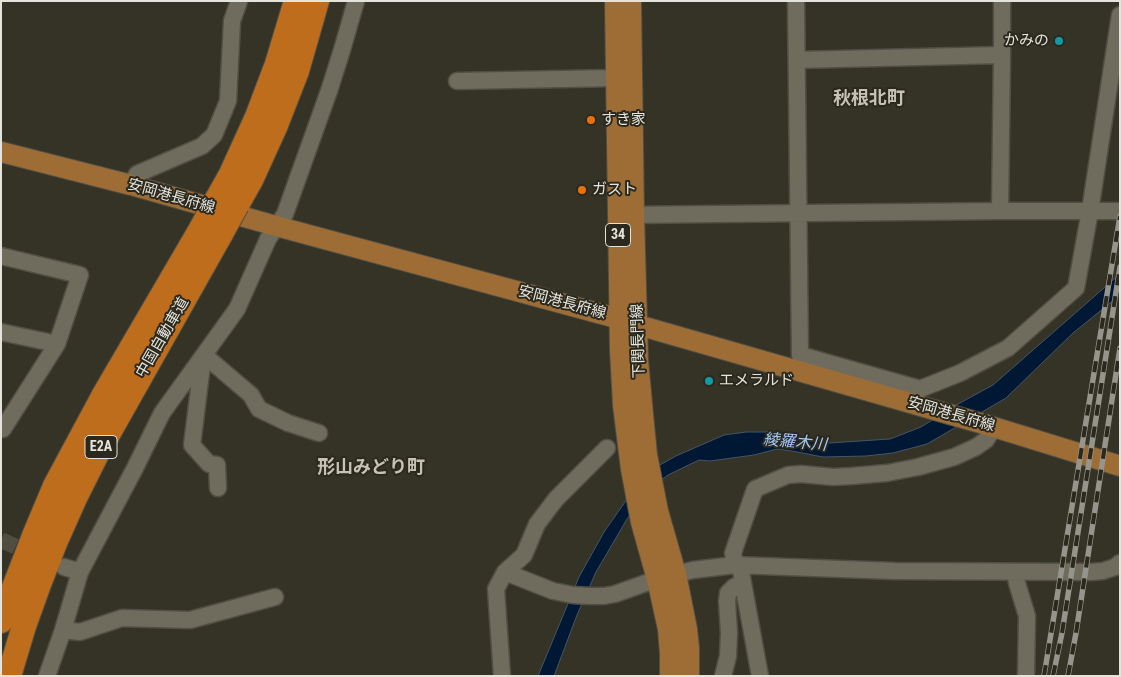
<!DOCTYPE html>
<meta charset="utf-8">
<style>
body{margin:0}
#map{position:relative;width:1121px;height:677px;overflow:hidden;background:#353326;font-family:"Roboto Condensed",sans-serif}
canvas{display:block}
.frame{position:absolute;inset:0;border:2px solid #e5e4dc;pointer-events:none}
</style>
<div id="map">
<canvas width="1121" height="677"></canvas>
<div class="frame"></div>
</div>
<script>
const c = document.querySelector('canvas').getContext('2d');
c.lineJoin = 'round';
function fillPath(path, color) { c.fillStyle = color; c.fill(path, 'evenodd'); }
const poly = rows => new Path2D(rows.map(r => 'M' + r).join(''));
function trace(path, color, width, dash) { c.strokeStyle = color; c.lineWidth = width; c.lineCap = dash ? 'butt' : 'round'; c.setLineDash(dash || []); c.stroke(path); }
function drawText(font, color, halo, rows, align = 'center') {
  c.font = font + ' "Roboto Condensed","Noto Sans JP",sans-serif'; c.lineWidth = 4; c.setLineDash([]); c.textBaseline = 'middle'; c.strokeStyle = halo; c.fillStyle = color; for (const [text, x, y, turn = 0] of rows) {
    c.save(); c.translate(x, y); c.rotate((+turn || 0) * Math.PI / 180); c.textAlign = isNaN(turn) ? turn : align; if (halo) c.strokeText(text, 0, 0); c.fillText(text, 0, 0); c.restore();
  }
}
const water = poly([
 [1120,274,1120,295,1073,333,1006,398,927,444,893,453,866,456,823,457,792,451,777,449,754,455,710,461,699,460,668,475,650,489,627,519,596,572,577,615,554,676,538,676,579,577,604,532,639,482,658,466,676,456,724,435,746,432,776,432,829,443,890,439,921,427,958,404,993,385,1120,274]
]);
fillPath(water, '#011835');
trace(water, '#455567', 1);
trace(poly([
 [1,540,37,556]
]), '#4f4e41', 16, [16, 8]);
const minor = poly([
 [796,1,800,355,920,389,960,373,1008,348,1076,288,1090,211,1120,15],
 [797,60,1002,55],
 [457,81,616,78],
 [131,185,137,174,202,146,214,135,228,101,232,21,239,1],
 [1000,211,1002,55,1002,1],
 [622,215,1000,211,1120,211],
 [1,256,80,275,57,344],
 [1,332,57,344,3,429,1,427],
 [204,355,251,395,259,409,288,423,319,433],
 [203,357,192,445,209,464,217,465,218,488],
 [735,565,733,553,755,489,788,475,801,474,833,477,852,476,887,473,918,467,954,457,976,447,986,440,994,427],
 [64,567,80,572],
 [505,572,553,591,573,595,590,596,604,596,615,594,657,579,693,570,735,565,894,571,1091,572,1103,571,1115,567,1120,563],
 [1015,572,1017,583,1027,616,1026,676],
 [743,583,760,676],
 [63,630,80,632,122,618,190,620,275,597],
 [47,676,63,630,80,572,135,468,162,413,237,309,268,239,285,214,329,91,342,50,356,1],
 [502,676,496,589,505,572,524,555,537,524,556,499,607,448],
 [723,676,728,656,729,633,727,601,728,593,734,587,743,583,740,565]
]);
const major = poly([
 [615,1,620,350,623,405,631,469,641,522,657,579,668,629,670,654,670,676],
 [631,1,634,215,638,360,643,414,647,455,658,511,676,574,687,629,689,648,689,676],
 [1,152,131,185,276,226,620,319,638,325,987,425,1120,466]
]);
const highway = poly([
 [217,199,231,174,257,117,277,64,296,1],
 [237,205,251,180,276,125,297,71,317,1],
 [1,621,34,536,55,486,105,393,202,227],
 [9,676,24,626,38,587,55,543,75,498,98,452,222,232]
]);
trace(minor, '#514f44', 19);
trace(major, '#514f44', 22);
trace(highway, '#514f44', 26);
trace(minor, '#6f6c5e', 16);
trace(major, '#9e6d36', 20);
trace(highway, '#be6d1c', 24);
const rail = poly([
 [1044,676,1120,216],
 [1053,676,1062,633,1120,267],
 [1068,676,1076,633,1120,348]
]);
trace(rail, '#96958b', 5.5);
trace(rail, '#2b291d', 4, [11]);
const highwayBridge = poly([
 [202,227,217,199],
 [222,232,237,205]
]);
trace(highwayBridge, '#514f44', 26, []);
trace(highwayBridge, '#be6d1c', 24);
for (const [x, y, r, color] of [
 [1059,41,5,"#0f9aa8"],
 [591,120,5,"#e8710a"],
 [582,190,5,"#e8710a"],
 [709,381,5,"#0f9aa8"]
]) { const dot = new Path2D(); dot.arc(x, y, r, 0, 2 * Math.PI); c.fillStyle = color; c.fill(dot); trace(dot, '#2b291d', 2); }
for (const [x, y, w] of [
 [618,235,25],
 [101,447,32]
]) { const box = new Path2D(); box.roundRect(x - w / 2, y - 11.5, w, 23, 4); c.fillStyle = '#2b291d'; c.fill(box); trace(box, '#e5e4dc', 1); }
drawText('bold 14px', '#e5e4dc', null, [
 ["34",618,235],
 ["E2A",101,447]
]);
drawText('15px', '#e5e4dc', '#2b291d', [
 ["かみの",1049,41,"right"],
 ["すき家",601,120],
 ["ガスト",592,190],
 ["エメラルド",719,381]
], 'left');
drawText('15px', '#e5e4dc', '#2b291d', [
 ["安岡港長府線",171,197,16],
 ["安岡港長府線",562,303,15],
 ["中国自動車道",163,338,-60],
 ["下関長門線",639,341,-92],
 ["安岡港長府線",951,415,16]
]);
drawText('italic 16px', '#a0c8f9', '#2b291d', [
 ["綾羅木川",795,443,5]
]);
drawText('bold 18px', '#c6c3b4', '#2b291d', [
 ["秋根北町",869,99],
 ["形山みどり町",371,468]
]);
</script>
